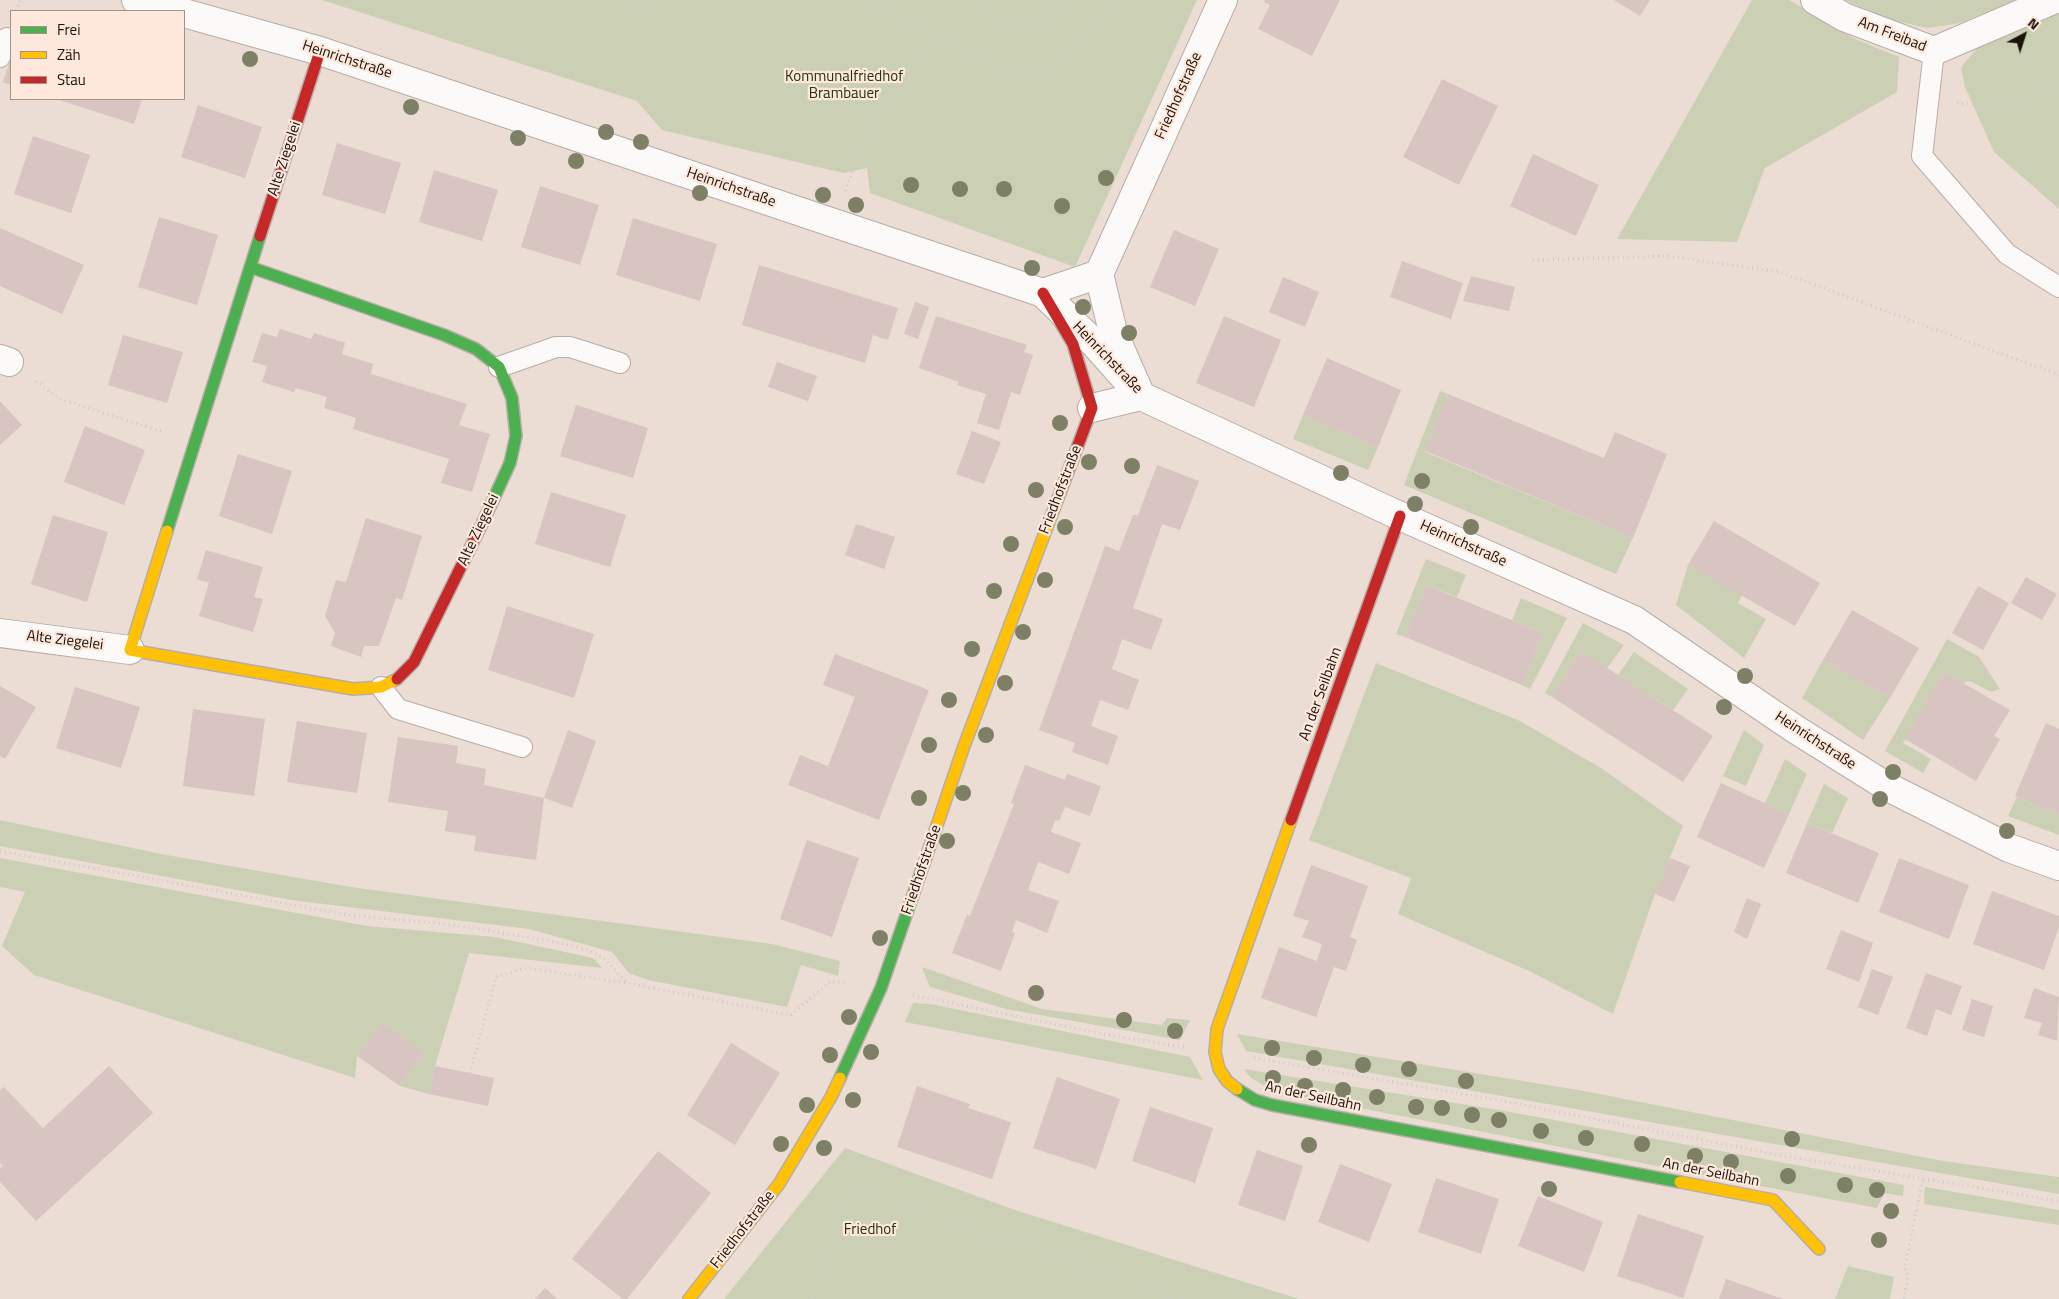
<!DOCTYPE html>
<meta charset="utf-8">
<style>
body{margin:0}
#map{position:relative;width:2059px;height:1299px;overflow:hidden;background:#ebdcd4;font-family:"Titillium Web",sans-serif}
canvas{display:block}
.legend{position:absolute;left:10px;top:10px;width:175px;height:90px;box-sizing:border-box;background:#fee8db;border:1px solid #a39288;margin:0;padding:6px 9px;list-style:none;font-size:15px;color:#1b120c}
.legend li{display:flex;align-items:center;gap:10px;height:25px}
.legend b{width:25px;border:1px solid #a39288}
.north{position:absolute;left:1999px;top:10px;width:50px;height:50px;-webkit-text-stroke:4px #fee8db;paint-order:stroke;rotate:40deg;font-size:14px;font-weight:700;line-height:20px;text-align:center;color:#1b120c}
.north::after{content:'';display:block;margin:auto;width:18px;height:22px;background:#1b120c;clip-path:polygon(50% 0,100% 100%,50% 72%,0 100%)}
</style>
<div id="map">
<canvas width="2059" height="1299"></canvas>
<ul class="legend">
<li><b style="height:6px;background:#4caf50"></b>Frei</li>
<li><b style="height:6px;background:#ffc107"></b>Zäh</li>
<li><b style="height:6px;background:#c62828"></b>Stau</li>
</ul>
<div class="north">N</div>
</div>
<script>
const c = document.querySelector('canvas').getContext('2d');
c.lineJoin = 'round';
function fillPath(path, color) { c.fillStyle = color; c.fill(path, 'evenodd'); }
const poly = rows => new Path2D(rows.map(r => 'M' + r).join(''));
function trace(path, color, width, dash) { c.strokeStyle = color; c.lineWidth = width; c.lineCap = dash ? 'butt' : 'round'; c.setLineDash(dash || []); c.stroke(path); }
function drawText(font, color, halo, rows, align = 'center') {
  c.font = font + ' "Titillium Web",sans-serif'; c.lineWidth = 4.5; c.setLineDash([]); c.textBaseline = 'middle'; c.strokeStyle = halo; c.fillStyle = color; for (const [text, x, y, turn = 0] of rows) {
    c.save(); c.translate(x, y); c.rotate((+turn || 0) * Math.PI / 180); c.textAlign = isNaN(turn) ? turn : align; if (halo) c.strokeText(text, 0, 0); c.fillText(text, 0, 0); c.restore();
  }
}
fillPath(poly([
 [322,0,1197,0,1075,267,870,193,867,168,843,173,662,130,637,101],
 [1752,0,1789,0,1853,38,1899,57,1897,92,1765,168,1737,242,1617,239],
 [1845,0,2016,0,1960,23,1928,28,1890,20],
 [2059,12,2059,209,1994,152,1965,87,1961,67,1980,45],
 [1440,391,1448,394,1425,452,1633,538,1616,574,1404,485],
 [1303,415,1378,447,1368,470,1293,439],
 [1426,559,1466,575,1457,597,1426,585,1405,637,1396,634],
 [1688,565,1742,595,1738,603,1766,619,1744,658,1676,605],
 [1521,598,1567,618,1530,689,1522,685,1543,633,1512,620],
 [1583,623,1624,645,1607,668,1581,651,1552,697,1545,693],
 [1947,639,1979,657,2000,689,1991,692,1970,681,1963,683,1944,672,1903,743,1931,759,1923,773,1885,751],
 [1634,652,1688,689,1673,710,1618,675],
 [1823,660,1890,698,1863,740,1802,698],
 [1376,663,1520,721,1601,768,1683,826,1655,894,1613,1014,1529,971,1398,914,1411,878,1309,840],
 [1744,730,1764,745,1746,786,1723,776],
 [1785,759,1807,774,1789,814,1765,803],
 [1824,784,1848,798,1832,833,1807,823],
 [2017,797,2059,815,2059,835,2008,816],
 [0,820,161,854,351,887,772,944,840,961,838,976,801,965,787,1007,648,980,629,973,612,952,529,929,291,900,0,846],
 [0,858,367,926,495,937,593,958,602,968,469,953,435,1066,429,1094,400,1086,424,1053,382,1022,357,1056,355,1078,34,975,2,946,25,892,0,887],
 [922,967,1042,1009,1162,1025,1167,1018,1190,1020,1180,1040,1006,1009,930,987],
 [913,1003,930,1004,1190,1057,1203,1080,905,1022],
 [1237,1034,1584,1091,1943,1161,2059,1177,2059,1194,1246,1051],
 [1244,1069,1505,1111,1904,1185,1903,1196,1884,1193,1877,1208,1750,1184,1273,1091,1250,1077],
 [845,1148,1012,1209,1299,1299,724,1299],
 [1925,1187,2059,1210,2059,1225,1924,1204],
 [1848,1266,1894,1277,1890,1299,1835,1299]
]), '#cbd0b5');
fillPath(poly([
 [1265,0,1340,0,1312,56,1258,29,1270,5,1264,2],
 [1614,0,1650,0,1640,16],
 [11,57,11,85,3,82],
 [1442,79,1498,106,1459,185,1403,157],
 [56,99,142,99,134,124],
 [198,105,262,127,245,178,181,157],
 [33,136,90,155,71,213,14,194],
 [337,143,401,163,385,214,322,195],
 [1533,154,1599,185,1576,236,1510,206],
 [434,170,498,190,482,241,419,222],
 [540,186,599,205,580,265,521,247],
 [159,217,218,235,197,305,138,287],
 [633,218,717,244,700,301,616,275],
 [0,228,84,265,62,314,0,286],
 [1174,230,1219,249,1195,306,1150,287],
 [1402,261,1463,283,1451,319,1390,297],
 [759,265,898,308,888,340,873,335,865,363,742,325],
 [1471,276,1515,287,1509,311,1463,301],
 [1283,277,1319,292,1305,327,1269,312],
 [915,302,929,307,918,339,904,334],
 [936,316,1027,345,1024,352,1033,355,1020,395,1011,392,999,430,977,423,986,394,957,385,959,382,919,368],
 [1224,316,1281,340,1254,407,1196,383],
 [280,329,311,339,314,333,345,343,342,354,373,364,371,374,467,404,459,425,490,434,472,492,441,483,449,459,353,429,356,418,324,408,327,397,296,388,294,392,262,382,267,366,252,362,262,333,277,337],
 [123,335,183,352,167,403,108,385],
 [1327,358,1401,390,1378,447,1303,415],
 [777,362,817,376,808,401,768,387],
 [1448,394,1604,458,1615,432,1667,454,1633,538,1425,451],
 [0,401,22,425,0,445],
 [576,405,648,428,633,478,560,456],
 [85,426,145,450,124,505,64,482],
 [972,431,1001,442,984,484,956,474],
 [238,454,292,471,272,534,219,516],
 [1157,465,1199,481,1180,530,1162,524,1133,608,1163,619,1151,650,1122,639,1112,669,1139,680,1128,710,1100,700,1091,726,1118,736,1108,765,1072,752,1075,743,1039,730,1105,546,1119,551,1133,515,1138,515],
 [551,492,626,515,610,567,535,544],
 [53,515,108,532,87,602,31,584],
 [366,518,422,536,402,600,396,598,379,646,364,646,361,657,331,646,335,633,325,616,336,580,346,582],
 [1714,521,1820,583,1795,626,1688,565],
 [856,524,895,537,884,569,845,555],
 [206,550,263,567,254,597,263,599,253,632,199,616,209,583,197,579],
 [2026,577,2057,594,2042,620,2011,603],
 [1426,585,1543,633,1522,685,1405,637],
 [1978,586,2009,603,1983,650,1952,633],
 [507,606,594,634,574,698,488,670],
 [1852,610,1919,648,1890,698,1823,660],
 [1581,651,1713,736,1683,782,1552,697],
 [835,654,929,690,879,820,788,785,800,755,828,766,855,697,823,685],
 [1944,672,2010,710,1994,736,2000,739,1976,781,1905,739],
 [0,686,36,707,5,759,0,756],
 [75,687,140,707,121,768,56,748],
 [193,709,265,719,254,796,183,786],
 [297,721,367,733,357,793,287,782],
 [2046,723,2059,729,2059,815,2015,796],
 [568,730,596,741,572,808,544,798],
 [398,737,458,746,456,763,486,769,484,785,544,798,536,860,474,851,476,836,445,831,448,811,388,802],
 [1025,765,1065,780,1067,774,1101,786,1090,816,1065,807,1059,821,1055,820,1051,832,1081,843,1069,874,1038,862,1028,890,1059,901,1047,933,1016,920,1012,932,1015,933,1001,971,952,953,967,915,970,916,1014,804,1011,803],
 [1721,783,1789,814,1764,868,1697,837],
 [1807,823,1879,853,1858,903,1786,873],
 [807,840,859,858,832,937,780,919],
 [1670,858,1690,866,1674,902,1655,894],
 [1899,858,1969,885,1949,939,1879,912],
 [1311,865,1368,886,1350,937,1357,940,1346,971,1334,967,1316,1017,1261,998,1279,947,1317,961,1322,944,1302,937,1309,921,1293,916],
 [1992,891,2059,916,2059,927,2044,970,1973,944],
 [1747,898,1761,904,1747,939,1734,932],
 [1841,930,1873,943,1859,982,1826,969],
 [1872,969,1893,977,1878,1015,1858,1007],
 [1926,973,1962,986,1951,1015,1936,1009,1927,1036,1906,1028],
 [2034,988,2059,997,2057,1041,2038,1035,2042,1023,2024,1018],
 [1972,999,1993,1006,1984,1037,1962,1030],
 [382,1022,424,1053,400,1086,357,1056],
 [731,1043,780,1073,735,1145,687,1115],
 [109,1066,153,1113,36,1221,0,1182,0,1168,3,1166,0,1163,0,1090,4,1087,43,1128],
 [435,1066,494,1078,488,1106,429,1094],
 [1057,1077,1120,1099,1096,1169,1033,1148],
 [917,1086,970,1104,968,1108,1011,1122,992,1179,897,1147],
 [1150,1107,1213,1128,1195,1183,1132,1161],
 [1257,1150,1303,1166,1285,1221,1238,1205],
 [658,1151,711,1193,627,1299,623,1299,572,1259],
 [1340,1164,1392,1184,1369,1242,1318,1222],
 [1436,1178,1499,1199,1481,1254,1418,1232],
 [1538,1196,1603,1222,1584,1272,1518,1246],
 [1638,1214,1704,1236,1683,1298,1617,1276],
 [1726,1279,1783,1299,1719,1299],
 [545,1288,557,1299,535,1299]
]), '#d8c4c0');
const lane = poly([
 [1934,51,1922,156,2007,254,2059,287],
 [0,57,7,38],
 [499,367,556,347,570,347,620,363],
 [381,687,398,709,522,747]
]);
const street = poly([
 [136,0,177,11],
 [1815,0,1844,17,1934,51,2053,0],
 [184,13,320,51,1043,293,1093,342,1141,396,1400,516,1634,620,1795,729,1886,786,2009,848,2059,866],
 [1043,293,1099,274],
 [0,359,9,362],
 [1092,408,1141,396,1113,332,1099,274,1223,0],
 [0,633,130,650]
]);
const fast = poly([
 [250,267,444,335,476,349,499,367,512,398,516,436,510,463,483,522],
 [167,531,260,236],
 [840,1078,881,988,933,837],
 [1237,1089,1255,1100,1272,1105,1680,1182]
]);
const slow = poly([
 [167,531,130,650,353,689,381,687,397,679],
 [933,837,964,746,1060,493],
 [1237,1089,1227,1081,1219,1069,1215,1052,1217,1029,1291,820],
 [1680,1182,1773,1200,1819,1249],
 [689,1299,779,1184,831,1097,840,1078]
]);
const jam = poly([
 [260,236,320,51],
 [1043,293,1073,344,1092,408,1060,493],
 [397,679,414,662,483,522],
 [1291,820,1400,516]
]);
trace(lane, '#b8ada6', 22);
trace(street, '#b8ada6', 30);
trace(fast, '#b8ada6', 14);
trace(slow, '#b8ada6', 14);
trace(jam, '#b8ada6', 14);
trace(poly([
 [622,0,645,9,662,0],
 [861,0,1014,72,1042,70,1066,60,1104,21,1114,0],
 [983,0,992,16,1016,26,1052,16,1062,0],
 [1040,0,1057,7],
 [1918,0,1925,2,1939,0],
 [16,11,20,0],
 [888,13,894,0],
 [1957,103,1986,104,2059,92],
 [845,191,871,124,890,91,938,37],
 [1533,260,1668,256,1780,272,2059,375],
 [36,381,60,399,163,432],
 [0,851,348,915,456,925,555,942,589,950,605,959,627,983],
 [913,995,1108,1035,1184,1047],
 [1254,1058,1493,1099,1779,1155,2059,1201],
 [470,1073,496,977,525,968,627,983,791,1015,831,981,847,983],
 [812,1299,852,1188,1185,1299],
 [1168,1299,1170,1294],
 [1904,1299,1908,1276,1905,1267,1923,1178]
]), '#d0ccca', 3, [1, 4]);
trace(lane, '#fcfaf9', 20);
trace(street, '#fcfaf9', 28);
trace(fast, '#4caf50', 11);
trace(slow, '#ffc107', 11);
trace(jam, '#c62828', 11);
c.fillStyle = '#7e8066';
for (const [x, y] of [
 [250,59],
 [411,107],
 [606,132],
 [518,138],
 [641,142],
 [576,161],
 [1106,178],
 [911,185],
 [960,189],
 [1004,189],
 [700,193],
 [823,195],
 [856,205],
 [1062,206],
 [1032,268],
 [1083,307],
 [1129,333],
 [1060,423],
 [1089,462],
 [1132,466],
 [1341,473],
 [1422,481],
 [1036,490],
 [1415,504],
 [1065,527],
 [1471,527],
 [1011,544],
 [1045,580],
 [994,591],
 [1023,632],
 [972,649],
 [1745,676],
 [1005,683],
 [949,700],
 [1724,707],
 [986,735],
 [929,745],
 [1893,772],
 [963,793],
 [919,798],
 [1880,799],
 [2007,831],
 [947,841],
 [880,938],
 [1036,993],
 [849,1017],
 [1124,1020],
 [1175,1031],
 [1272,1048],
 [871,1052],
 [830,1055],
 [1314,1058],
 [1363,1065],
 [1409,1069],
 [1273,1078],
 [1466,1081],
 [1305,1086],
 [1343,1090],
 [1377,1097],
 [853,1100],
 [807,1105],
 [1416,1107],
 [1442,1108],
 [1472,1115],
 [1499,1120],
 [1541,1131],
 [1586,1138],
 [1792,1139],
 [781,1144],
 [1642,1144],
 [1309,1145],
 [824,1148],
 [1695,1156],
 [1731,1162],
 [1788,1176],
 [1845,1185],
 [1549,1189],
 [1877,1190],
 [1891,1211],
 [1879,1240]
]) { c.beginPath(); c.arc(x, y, 8, 0, 2 * Math.PI); c.fill(); }
drawText('15px', '#1b120c', '#fee8db', [
 ["Am Freibad",1892,35,21],
 ["Heinrichstraße",347,60,18],
 ["Friedhofstraße",1179,96,-66],
 ["Alte Ziegelei",285,159,-72],
 ["Heinrichstraße",731,188,19],
 ["Heinrichstraße",1107,358,46],
 ["Friedhofstraße",1061,490,-69],
 ["Alte Ziegelei",479,530,-65],
 ["Heinrichstraße",1463,544,24],
 ["Alte Ziegelei",65,641,7],
 ["An der Seilbahn",1321,694,-70],
 ["Heinrichstraße",1815,741,33],
 ["Friedhofstraße",922,870,-71],
 ["An der Seilbahn",1313,1097,12],
 ["An der Seilbahn",1711,1173,11],
 ["Friedhofstraße",743,1230,-52]
]);
drawText('15px', '#24340c', '#fee8db', [
 ["Kommunalfriedhof",844,77],
 ["Brambauer",844,94],
 ["Friedhof",870,1230]
]);
</script>
